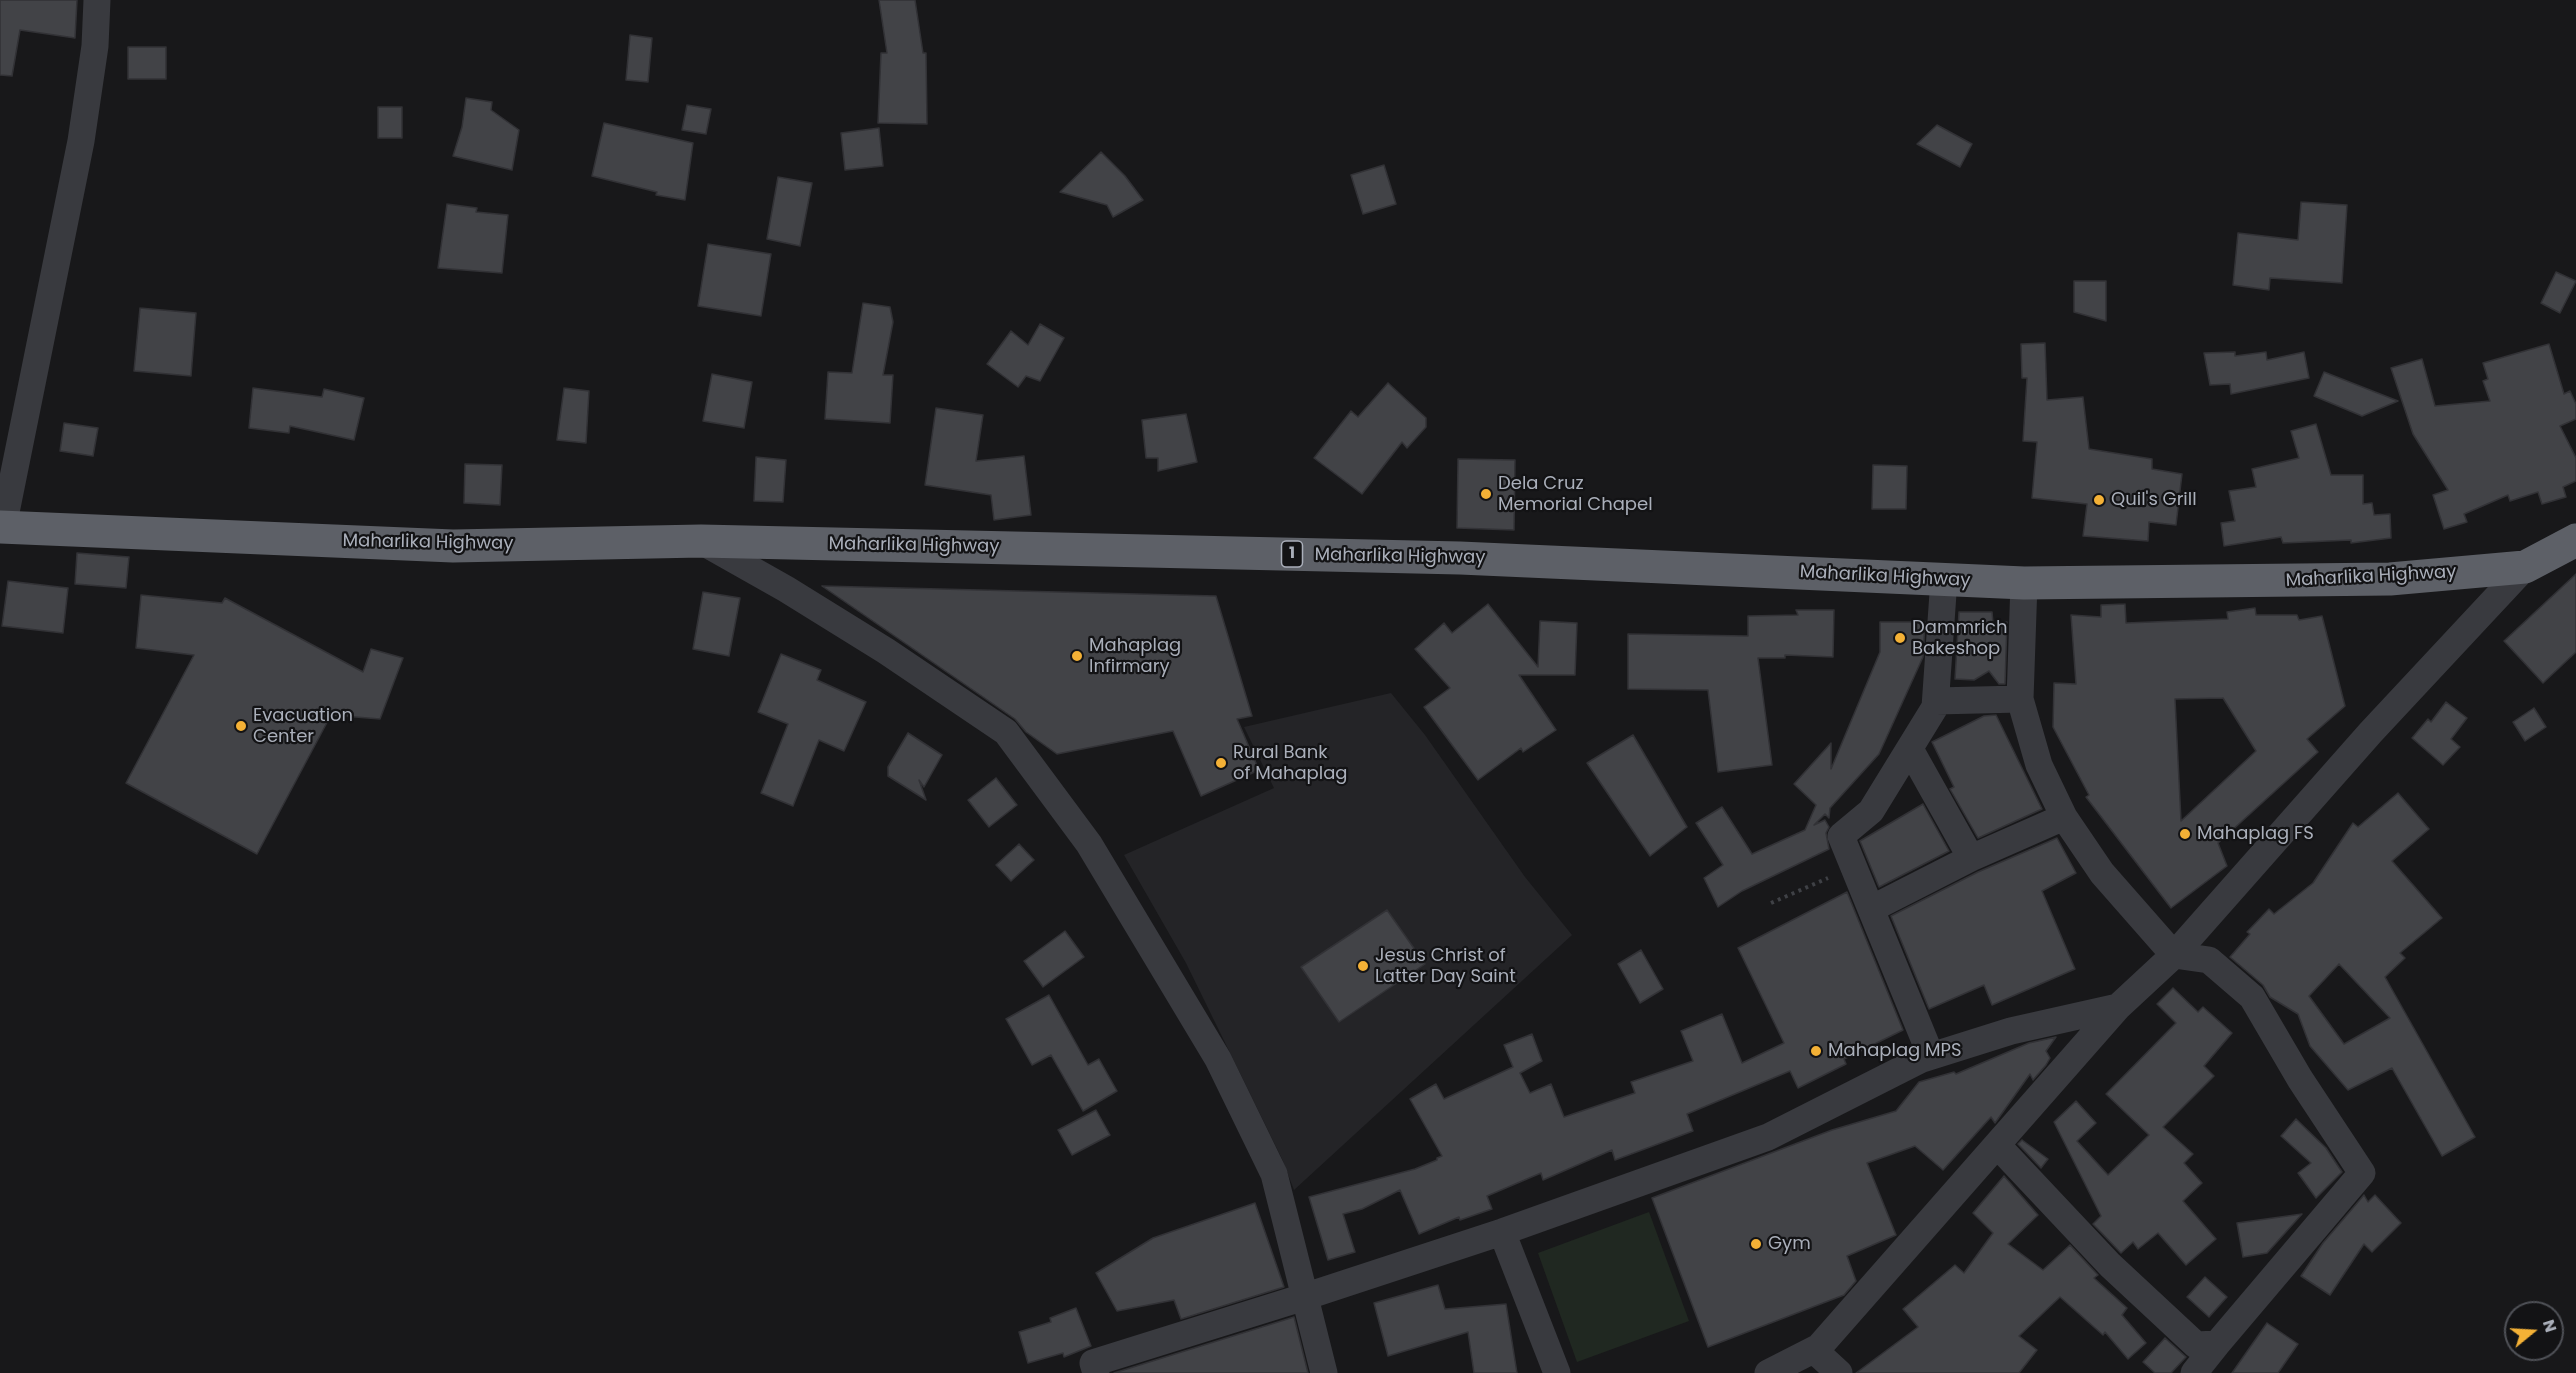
<!DOCTYPE html>
<style>
body{margin:0}
#map{position:relative;width:2576px;height:1373px;overflow:hidden;background:#18181a;font-family:Poppins,sans-serif}
canvas{display:block}
.north{position:absolute;left:2504px;top:1301px;width:60px;height:60px;box-sizing:border-box;background:#131315;border:2px solid #4f5157;border-radius:50%;rotate:72deg;font-size:16px;font-weight:700;line-height:24px;text-align:center;color:#aaafba}
.north::after{content:'';display:block;margin:auto;width:21px;height:27px;background:#f4b136;clip-path:polygon(50% 0,100% 100%,50% 72%,0 100%)}
</style>
<div id="map">
<canvas width="2576" height="1373"></canvas>
<div class="north">N</div>
</div>
<script>
const c = document.querySelector('canvas').getContext('2d');
c.lineJoin = 'round';
function fillPath(path, color) { c.fillStyle = color; c.fill(path, 'evenodd'); }
const poly = rows => new Path2D(rows.map(r => 'M' + r).join(''));
function trace(path, color, width, dash) { c.strokeStyle = color; c.lineWidth = width; c.lineCap = dash ? 'butt' : 'round'; c.setLineDash(dash || []); c.stroke(path); }
function drawText(font, color, halo, rows, align = 'center') {
  c.font = font + ' Poppins,sans-serif'; c.lineWidth = 4.5; c.setLineDash([]); c.textBaseline = 'middle'; c.strokeStyle = halo; c.fillStyle = color; for (const [text, x, y, turn = 0] of rows) {
    c.save(); c.translate(x, y); c.rotate((+turn || 0) * Math.PI / 180); c.textAlign = isNaN(turn) ? turn : align; if (halo) c.strokeText(text, 0, 0); c.fillText(text, 0, 0); c.restore();
  }
}
fillPath(poly([
 [1391,693,1425,735,1525,877,1572,935,1294,1190,1282,1159,1186,963,1124,855,1274,788,1244,727]
]), '#242427');
fillPath(poly([
 [1649,1212,1689,1321,1577,1362,1538,1253]
]), '#202821');
const building = poly([
 [0,0,77,0,75,38,20,30,12,76,0,75,0,0],
 [879,0,915,0,923,53,926,53,927,124,878,123,881,53,887,53,879,0],
 [630,35,652,38,648,82,626,80,630,35],
 [128,47,166,47,166,79,128,79,128,47],
 [466,98,492,102,491,110,519,130,512,170,453,156,462,127,466,98],
 [687,105,711,109,706,134,682,130,687,105],
 [378,107,402,107,402,138,378,138,378,107],
 [604,123,693,143,685,200,656,195,657,192,592,176,604,123],
 [1937,125,1972,144,1960,167,1917,144,1937,125],
 [879,128,883,166,845,170,841,133,879,128],
 [1101,152,1125,176,1143,200,1113,217,1107,205,1060,192,1101,152],
 [1384,165,1396,204,1363,214,1351,175,1384,165],
 [778,177,812,183,800,246,767,239,778,177],
 [2301,202,2347,205,2342,283,2270,278,2269,290,2233,285,2238,233,2298,240,2301,202],
 [447,204,477,208,476,212,508,215,502,273,438,268,447,204],
 [708,244,771,254,761,316,698,306,708,244],
 [2556,272,2576,281,2560,313,2541,303,2556,272],
 [2074,281,2106,281,2106,321,2074,312,2074,281],
 [863,303,890,307,893,322,883,375,893,375,890,423,825,419,828,372,852,373,863,303],
 [140,308,196,313,191,376,134,371,140,308],
 [1040,324,1064,338,1040,381,1026,376,1018,387,987,364,1011,331,1028,345,1040,324],
 [2045,343,2047,400,2083,397,2089,449,2152,459,2152,469,2182,474,2176,525,2149,522,2148,541,2083,536,2087,504,2032,498,2037,442,2023,441,2027,378,2022,378,2021,344,2045,343],
 [2549,344,2564,394,2570,391,2576,404,2576,419,2560,426,2576,458,2576,481,2563,487,2566,497,2542,504,2538,492,2510,501,2508,495,2464,514,2467,522,2444,529,2433,495,2448,490,2413,434,2391,368,2422,359,2435,406,2490,401,2483,381,2488,379,2483,363,2549,344],
 [2235,352,2235,356,2266,352,2267,360,2304,352,2309,378,2231,394,2230,384,2210,385,2204,353,2235,352],
 [2324,372,2398,401,2362,416,2314,396,2324,372],
 [712,374,752,382,744,428,703,421,712,374],
 [1388,383,1426,418,1426,427,1407,448,1402,442,1362,494,1314,458,1351,411,1358,417,1388,383],
 [253,388,322,397,324,389,364,398,354,440,290,426,289,433,249,428,253,388],
 [564,388,589,391,586,443,557,440,564,388],
 [936,408,983,415,976,461,1024,456,1031,515,994,520,991,495,925,485,936,408],
 [1186,414,1197,462,1158,471,1158,458,1146,458,1142,420,1186,414],
 [64,423,98,428,93,456,60,451,64,423],
 [2316,424,2331,475,2363,475,2363,504,2372,503,2374,515,2390,514,2391,538,2351,543,2351,540,2283,543,2281,537,2224,546,2221,523,2235,521,2229,491,2256,487,2252,469,2299,458,2291,431,2316,424],
 [756,457,786,460,783,502,754,501,756,457],
 [1458,459,1515,460,1514,530,1457,528,1458,459],
 [465,464,502,465,500,505,464,503,465,464],
 [1873,465,1907,466,1906,509,1872,509,1873,465],
 [77,553,129,557,126,588,75,584,77,553],
 [2576,574,2576,652,2543,683,2504,641,2576,574],
 [8,581,68,588,63,633,2,626,8,581],
 [822,586,1216,596,1252,716,1237,719,1259,770,1201,796,1173,731,1057,754,1026,732,1015,719,822,586],
 [703,592,740,598,729,656,693,649,703,592],
 [141,595,222,603,225,598,363,672,371,649,403,658,380,719,331,715,257,854,126,783,194,655,136,648,141,595],
 [1488,604,1538,667,1540,621,1577,623,1575,675,1519,675,1556,730,1523,752,1521,748,1478,780,1424,707,1450,688,1415,649,1444,623,1452,633,1488,604],
 [2125,604,2126,623,2228,619,2227,612,2255,608,2256,615,2297,615,2299,620,2322,616,2345,706,2307,739,2318,752,2218,843,2227,866,2171,908,2086,797,2089,795,2053,727,2054,683,2076,684,2071,615,2101,617,2101,605,2125,604],
 [2223,698,2256,751,2181,821,2175,699,2223,698],
 [1796,610,1834,610,1833,657,1785,655,1785,658,1758,658,1772,765,1718,772,1708,690,1628,689,1628,634,1748,636,1748,616,1798,615,1796,610],
 [1959,612,1992,612,1993,623,2007,622,2005,684,1999,684,1989,671,1974,680,1955,679,1959,612],
 [1880,622,1925,622,1923,657,1879,754,1830,808,1829,818,1825,814,1814,825,1825,820,1829,827,1826,833,1829,849,1742,891,1718,907,1704,878,1723,865,1696,823,1722,807,1752,854,1805,830,1816,805,1794,784,1831,743,1831,769,1880,652,1880,622],
 [781,654,821,670,817,680,866,702,844,751,819,740,793,806,761,793,788,724,758,712,781,654],
 [2446,702,2467,718,2451,739,2460,747,2443,765,2412,738,2428,719,2431,722,2446,702],
 [2534,708,2546,727,2525,741,2513,722,2534,708],
 [1996,715,2042,809,1978,838,1950,789,1954,787,1932,742,1984,716,1996,715],
 [908,733,942,755,924,787,919,780,926,800,888,776,888,767,908,733],
 [1633,735,1687,827,1650,856,1587,763,1633,735],
 [996,778,1017,805,989,827,968,800,996,778],
 [2398,793,2429,829,2392,861,2442,918,2400,953,2405,958,2385,977,2475,1137,2442,1156,2392,1068,2348,1090,2310,1046,2298,1014,2270,997,2263,985,2230,957,2250,934,2247,932,2269,909,2274,914,2313,883,2353,823,2358,827,2398,793],
 [2339,964,2390,1018,2344,1044,2309,996,2339,964],
 [1923,804,1949,851,1879,887,1860,841,1923,804],
 [2057,838,2076,873,2042,891,2075,969,1992,1005,1984,985,1929,1009,1891,916,1978,872,2057,838],
 [1019,844,1034,860,1011,881,996,865,1019,844],
 [1847,892,1903,1030,1844,1059,1846,1064,1798,1088,1790,1071,1687,1114,1693,1131,1615,1160,1612,1150,1543,1180,1541,1173,1487,1196,1492,1209,1460,1220,1459,1217,1419,1234,1400,1190,1362,1209,1343,1214,1355,1252,1328,1260,1309,1197,1415,1169,1437,1160,1437,1158,1442,1156,1410,1099,1436,1084,1444,1099,1513,1067,1504,1045,1532,1034,1542,1061,1520,1073,1530,1093,1551,1084,1564,1117,1635,1093,1631,1082,1693,1061,1681,1031,1722,1014,1742,1063,1784,1043,1738,948,1847,892],
 [1387,910,1425,964,1339,1022,1301,967,1387,910],
 [1065,931,1084,957,1043,987,1024,961,1065,931],
 [1641,950,1663,989,1640,1003,1618,964,1641,950],
 [2173,988,2198,1012,2203,1007,2232,1033,2204,1066,2214,1076,2163,1127,2193,1154,2184,1163,2202,1183,2183,1201,2216,1239,2186,1265,2158,1233,2138,1249,2133,1242,2121,1253,2093,1224,2101,1216,2054,1122,2076,1101,2096,1123,2077,1141,2108,1175,2149,1135,2106,1094,2176,1023,2157,1004,2173,988],
 [1049,995,1088,1065,1099,1059,1117,1091,1083,1111,1051,1055,1032,1065,1006,1019,1049,995],
 [2056,1037,2046,1051,2050,1058,2046,1065,2033,1080,2030,1074,1995,1123,1991,1117,1943,1170,1915,1146,1867,1163,1896,1235,1847,1256,1856,1281,1844,1295,1708,1347,1652,1198,1832,1130,1896,1111,1919,1082,1954,1072,1956,1074,2029,1043,2056,1037],
 [1096,1110,1110,1135,1072,1155,1058,1130,1096,1110],
 [2296,1119,2326,1148,2342,1172,2316,1198,2298,1173,2311,1163,2281,1136,2296,1119],
 [2022,1140,2048,1159,2041,1168,2018,1144,2022,1140],
 [2004,1176,2038,1215,2008,1244,2043,1270,2070,1245,2098,1275,2094,1278,2127,1308,2122,1315,2146,1343,2128,1359,2105,1332,2103,1335,2060,1297,2019,1336,2037,1350,2019,1373,1856,1373,1918,1327,1903,1309,1955,1265,1964,1273,1993,1233,1973,1213,2004,1176],
 [2364,1195,2368,1202,2375,1195,2401,1223,2372,1252,2364,1244,2330,1295,2301,1276,2323,1243,2364,1195],
 [1255,1203,1284,1287,1181,1319,1174,1300,1117,1311,1096,1273,1153,1238,1255,1203],
 [2302,1214,2267,1253,2243,1257,2237,1223,2302,1214],
 [2205,1277,2227,1297,2209,1317,2187,1297,2205,1277],
 [1438,1285,1445,1309,1506,1304,1517,1373,1474,1373,1468,1332,1388,1356,1374,1303,1438,1285],
 [1076,1308,1091,1346,1064,1357,1063,1353,1028,1363,1019,1332,1051,1322,1050,1318,1076,1308],
 [1294,1317,1308,1373,1114,1373,1294,1317],
 [2267,1323,2298,1344,2278,1373,2232,1373,2267,1323],
 [2165,1338,2186,1357,2171,1373,2155,1373,2143,1362,2165,1338]
]);
fillPath(building, '#424347');
trace(building, '#323236', 1.5);
trace(poly([
 [1771,903,1828,878]
]), '#3f4146', 4, [3, 4.5]);
trace(poly([
 [3,527,81,141,95,46,97,0],
 [701,541,786,589,886,651,1006,732,1089,844,1218,1059,1274,1174,1324,1373],
 [1936,701,2020,699],
 [1910,749,1971,858],
 [1871,909,1971,858,2064,817],
 [1931,1056,1841,836,1871,811,1935,707,1944,579],
 [1998,1146,2110,1265,2196,1345,2217,1344,2362,1173,2300,1079,2252,997,2209,960,2174,955,2102,873,2064,817,2039,765,2020,699,2024,583],
 [1502,1232,1557,1373],
 [1814,1350,1839,1373],
 [1096,1373,1093,1363,1304,1297,1502,1232,1768,1137,1922,1059,2011,1031,2118,1007],
 [1768,1373,1819,1347,2118,1007,2174,955,2371,732,2525,567],
 [2194,1373,2217,1344]
]), '#393a3f', 27);
trace(poly([
 [0,527,453,546,701,541,1460,558,2024,583,2390,579,2525,567,2576,540]
]), '#5d6067', 33);
for (const [x, y, r, color] of [
 [1486,494,6,"#f4b136"],
 [2099,500,6,"#f4b136"],
 [1900,638,6,"#f4b136"],
 [1077,656,6,"#f4b136"],
 [241,726,6,"#f4b136"],
 [1221,763,6,"#f4b136"],
 [2185,834,6,"#f4b136"],
 [1363,966,6,"#f4b136"],
 [1816,1051,6,"#f4b136"],
 [1756,1244,6,"#f4b136"]
]) { const dot = new Path2D(); dot.arc(x, y, r, 0, 2 * Math.PI); c.fillStyle = color; c.fill(dot); trace(dot, '#131315', 2); }
for (const [x, y, w] of [
 [1292,554,21]
]) { const box = new Path2D(); box.roundRect(x - w / 2, y - 13, w, 26, 4.5); c.fillStyle = '#131315'; c.fill(box); trace(box, '#aaafba', 1.5); }
drawText('bold 16px', '#aaafba', null, [
 ["1",1292,554]
]);
drawText('18px', '#aaafba', '#131315', [
 ["Dela Cruz",1498,484],
 ["Memorial Chapel",1498,505],
 ["Quil's Grill",2111,500],
 ["Dammrich",1912,628],
 ["Bakeshop",1912,649],
 ["Mahaplag",1089,646],
 ["Infirmary",1089,667],
 ["Evacuation",253,716],
 ["Center",253,737],
 ["Rural Bank",1233,753],
 ["of Mahaplag",1233,774],
 ["Mahaplag FS",2197,834],
 ["Jesus Christ of",1375,956],
 ["Latter Day Saint",1375,977],
 ["Mahaplag MPS",1828,1051],
 ["Gym",1768,1244]
], 'left');
drawText('18px', '#aaafba', '#131315', [
 ["Maharlika Highway",428,543,1],
 ["Maharlika Highway",914,546,1],
 ["Maharlika Highway",1400,557,1],
 ["Maharlika Highway",1885,577,3],
 ["Maharlika Highway",2371,577,-3]
]);
</script>
